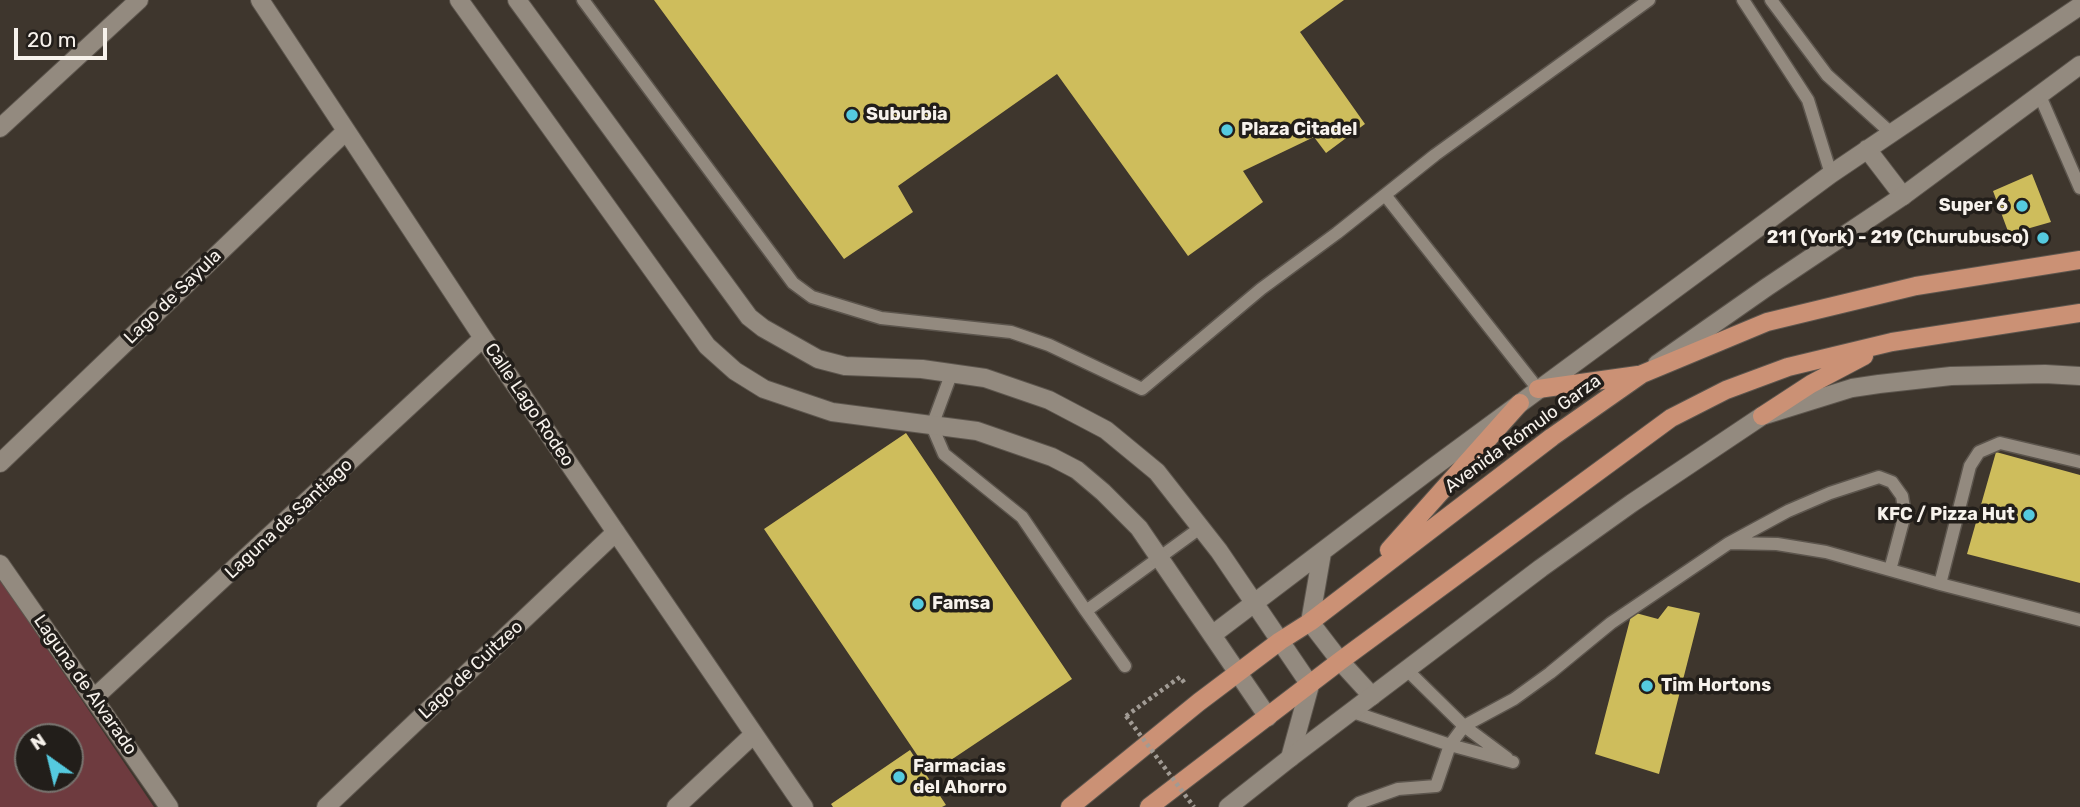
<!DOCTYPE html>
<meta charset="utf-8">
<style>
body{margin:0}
#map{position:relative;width:2080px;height:807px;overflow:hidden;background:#3e362d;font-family:Rubik,sans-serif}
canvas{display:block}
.north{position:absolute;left:14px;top:723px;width:70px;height:70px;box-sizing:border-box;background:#221e1a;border:2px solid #77736e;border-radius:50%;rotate:326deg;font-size:19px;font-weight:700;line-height:28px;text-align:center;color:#f7f2ec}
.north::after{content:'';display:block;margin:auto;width:24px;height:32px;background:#55cadf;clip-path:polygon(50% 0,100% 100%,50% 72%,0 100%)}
.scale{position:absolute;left:14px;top:28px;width:93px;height:32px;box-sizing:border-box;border:4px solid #f7f2ec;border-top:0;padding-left:9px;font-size:21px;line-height:24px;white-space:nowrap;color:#f7f2ec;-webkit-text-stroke:5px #221e1a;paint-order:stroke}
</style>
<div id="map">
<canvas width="2080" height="807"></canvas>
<div class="north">N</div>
<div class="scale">20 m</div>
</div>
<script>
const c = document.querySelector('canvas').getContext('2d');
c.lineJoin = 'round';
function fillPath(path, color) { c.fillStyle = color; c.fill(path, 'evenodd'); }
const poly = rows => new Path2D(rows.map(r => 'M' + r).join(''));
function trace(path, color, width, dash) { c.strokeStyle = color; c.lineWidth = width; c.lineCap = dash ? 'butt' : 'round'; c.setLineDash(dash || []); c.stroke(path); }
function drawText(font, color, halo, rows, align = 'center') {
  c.font = font + ' Rubik,sans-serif'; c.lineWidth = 7; c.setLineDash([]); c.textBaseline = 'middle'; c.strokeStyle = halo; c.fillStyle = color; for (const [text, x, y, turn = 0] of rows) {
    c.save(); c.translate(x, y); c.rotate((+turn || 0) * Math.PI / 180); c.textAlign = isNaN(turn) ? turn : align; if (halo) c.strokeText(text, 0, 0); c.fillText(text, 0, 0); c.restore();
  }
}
fillPath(poly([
 [0,579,154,807,0,807],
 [28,737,70,737,70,779,28,779]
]), '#6e3b3f');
fillPath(poly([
 [654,0,1344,0,1300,32,1365,124,1326,153,1314,137,1243,171,1263,202,1188,256,1057,74,898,186,913,212,844,259],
 [2032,174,2051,222,2009,234,1993,191],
 [906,433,1072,679,930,774,764,529],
 [1996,452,2080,475,2080,583,1967,554],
 [1668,606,1700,613,1659,774,1595,754,1632,612,1658,619],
 [910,750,946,805,942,807,833,807,831,804]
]), '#cebd5c');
const lane = poly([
 [583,0,793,283,812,297,881,318,1011,332,1049,345,1142,389,1261,289,1337,233,1435,155,1649,0],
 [1743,0,1808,100,1831,174],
 [1771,0,1827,75,1891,133],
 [2040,96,2080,188],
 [1385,195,1538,389],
 [952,372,932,426,944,454,1022,517,1086,611,1200,528],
 [1729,543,1788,511,1830,493,1879,477,1892,482,1902,496,1905,514,1890,570],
 [1940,584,1970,466,1979,452,2000,443,2080,462],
 [1086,611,1125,666],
 [1407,670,1464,726,1507,758],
 [1353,712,1450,745,1513,762],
 [1354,807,1359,803,1398,789,1436,786,1450,745,1464,726,1514,699,1550,673,1611,623,1729,543,1777,544,1826,552,1940,584,2080,620]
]);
const street = poly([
 [260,0,483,338,804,807],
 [459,0,707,346,735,371,764,389,832,412,977,431,1052,457,1077,470,1103,492,1139,528,1268,717],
 [517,0,749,317,763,328,818,359,845,366,922,369,985,378,1049,400,1106,430,1157,472,1219,551,1310,685,1290,758],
 [0,128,139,0],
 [1867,149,1903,196],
 [0,463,346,131],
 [1322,553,1310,622,1340,661,1372,696],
 [0,564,169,807],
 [1212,635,1431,469,1831,174,2080,6],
 [94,698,483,338],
 [326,807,616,532],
 [676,807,753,735]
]);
const secondary = poly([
 [1657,364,1767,287,1903,196,2080,65],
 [1228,807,1290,758,1541,568,1632,503,1762,416,1852,388,1879,384,1951,376,2045,374,2080,376]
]);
const primary = poly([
 [1538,389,1638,375],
 [1762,416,1811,384,1864,356],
 [1389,550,1520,403],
 [1070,807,1199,702,1280,641,1310,622,1552,437,1642,374,1767,322,1916,286,2080,260],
 [1149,807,1340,661,1671,418,1726,390,1788,367,1892,342,2080,313]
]);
trace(lane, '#5c554d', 15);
trace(street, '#5c554d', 20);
trace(secondary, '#5c554d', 20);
trace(primary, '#5c554d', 20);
trace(poly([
 [1126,716,1180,677,1186,685]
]), '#a19b94', 4.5, [3.5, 3.5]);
trace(lane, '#938a7f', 12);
trace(street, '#938a7f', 18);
trace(secondary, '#938a7f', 18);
trace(primary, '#cb9175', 18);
trace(poly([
 [1126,716,1194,807]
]), '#a19b94', 4.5, [3.5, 3.5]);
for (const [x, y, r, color] of [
 [852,115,7,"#55cadf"],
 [1227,130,7,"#55cadf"],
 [2022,206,7,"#55cadf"],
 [2043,238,7,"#55cadf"],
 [2029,515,7,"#55cadf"],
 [918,604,7,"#55cadf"],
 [1647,686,7,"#55cadf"],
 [899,777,7,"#55cadf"]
]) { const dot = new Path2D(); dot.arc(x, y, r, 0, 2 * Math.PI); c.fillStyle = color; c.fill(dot); trace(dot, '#221e1a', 2.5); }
drawText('bold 18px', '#f7f2ec', '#221e1a', [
 ["Suburbia",866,115],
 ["Plaza Citadel",1241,130],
 ["Super 6",2008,206,"right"],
 ["211 (York) - 219 (Churubusco)",2029,238,"right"],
 ["KFC / Pizza Hut",2015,515,"right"],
 ["Famsa",932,604],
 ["Tim Hortons",1661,686],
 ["Farmacias",913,767],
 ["del Ahorro",913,788]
], 'left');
drawText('18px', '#f7f2ec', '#221e1a', [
 ["Lago de Sayula",173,297,-44],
 ["Calle Lago Rodeo",529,405,56],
 ["Avenida Rómulo Garza",1523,434,-36],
 ["Laguna de Santiago",289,519,-43],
 ["Lago de Cuitzeo",471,670,-43],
 ["Laguna de Alvarado",85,685,55]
]);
</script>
